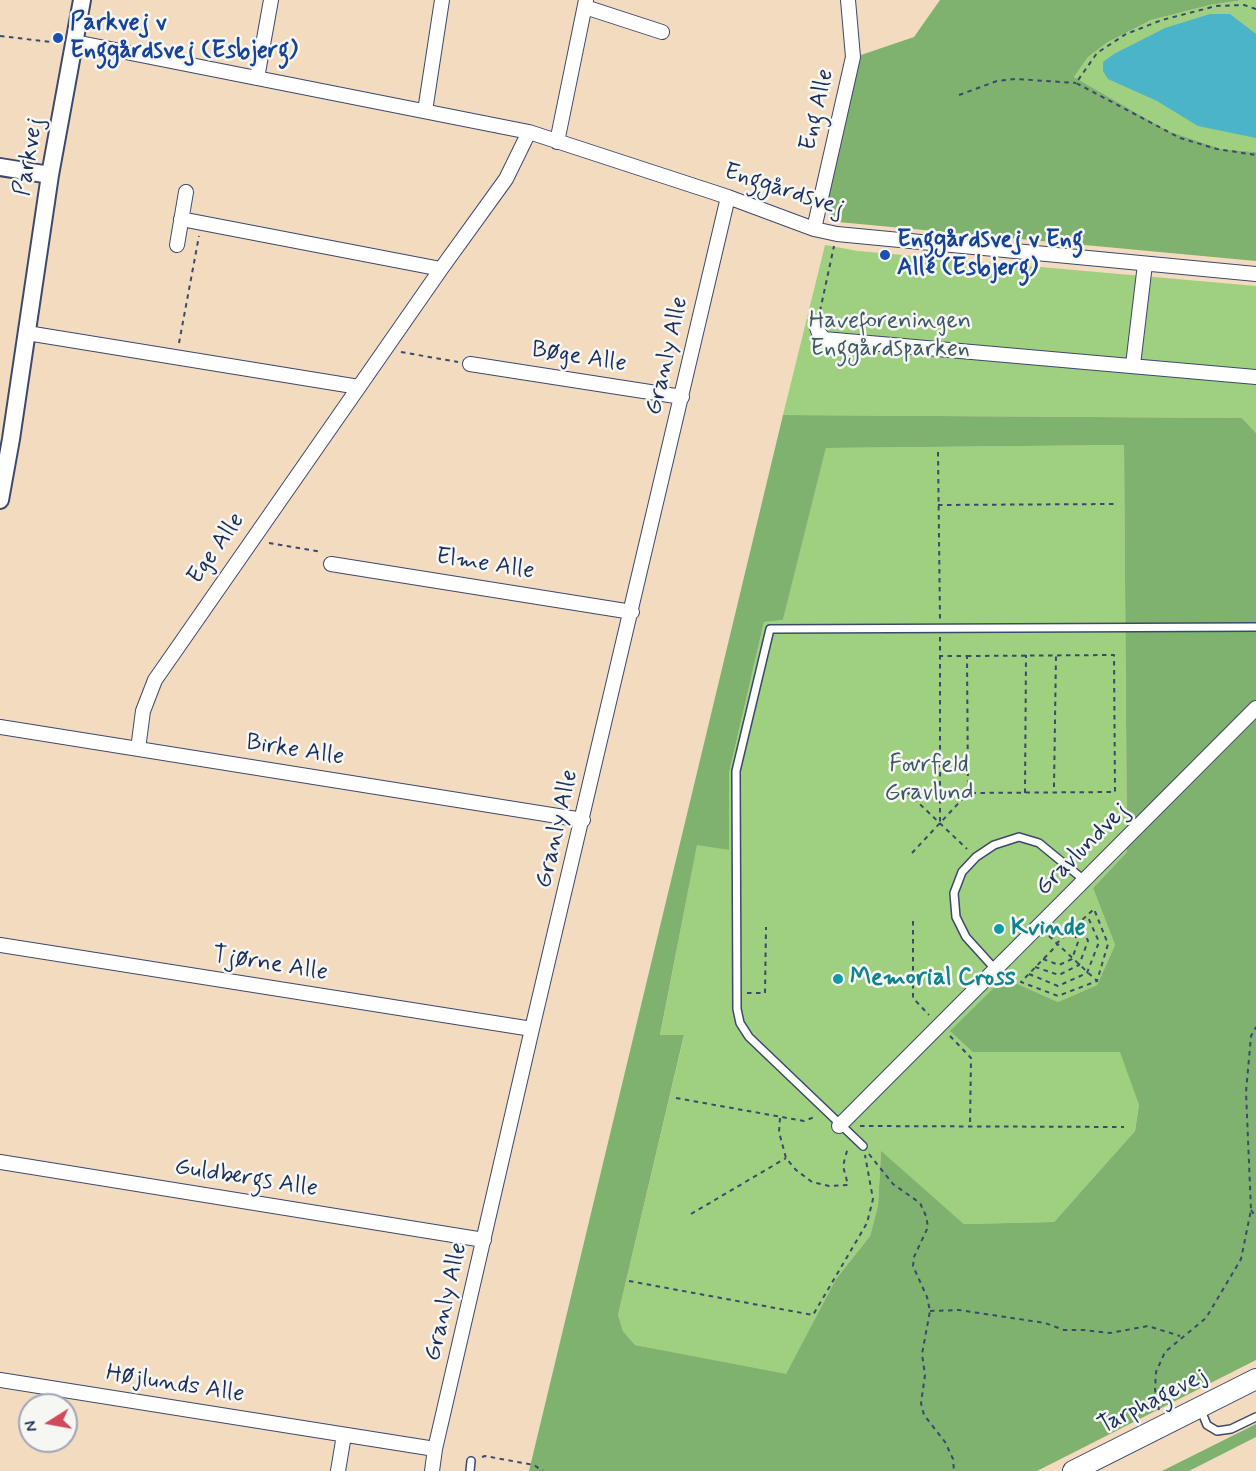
<!DOCTYPE html>
<meta charset="utf-8">
<style>
body{margin:0}
#map{position:relative;width:1256px;height:1471px;overflow:hidden;background:#f3dbbf;font-family:Mynerve,sans-serif}
canvas{display:block}
.north{position:absolute;left:18px;top:1393px;width:60px;height:60px;box-sizing:border-box;background:#f6f6f2;border:2px solid #9ea6b7;border-radius:50%;rotate:259deg;font-size:16px;font-weight:700;line-height:24px;text-align:center;color:#1b2f5e}
.north::after{content:'';display:block;margin:auto;width:21px;height:27px;background:#d1495b;clip-path:polygon(50% 0,100% 100%,50% 72%,0 100%)}
</style>
<div id="map">
<canvas width="1256" height="1471"></canvas>
<div class="north">N</div>
</div>
<script>
const c = document.querySelector('canvas').getContext('2d');
c.lineJoin = 'round';
function fillPath(path, color) { c.fillStyle = color; c.fill(path, 'evenodd'); }
const poly = rows => new Path2D(rows.map(r => 'M' + r).join(''));
function trace(path, color, width, dash) { c.strokeStyle = color; c.lineWidth = width; c.lineCap = dash ? 'butt' : 'round'; c.setLineDash(dash || []); c.stroke(path); }
function drawText(font, color, halo, rows, align = 'center') {
  c.font = font + ' Mynerve,sans-serif'; c.lineWidth = 5; c.setLineDash([]); c.textBaseline = 'middle'; c.strokeStyle = halo; c.fillStyle = color; for (const [text, x, y, turn = 0] of rows) {
    c.save(); c.translate(x, y); c.rotate((+turn || 0) * Math.PI / 180); c.textAlign = isNaN(turn) ? turn : align; if (halo) c.strokeText(text, 0, 0); c.fillText(text, 0, 0); c.restore();
  }
}
fillPath(poly([
 [1243,0,1256,0,1256,152,1221,149,1168,131,1074,77,1088,57,1108,42,1151,20,1210,5],
 [825,245,858,251,1256,286,1256,433,1242,418,783,415],
 [1124,445,1127,852,1093,888,1115,945,1097,985,1058,1002,1004,978,973,1052,1121,1052,1139,1105,1135,1131,1054,1222,964,1224,881,1152,878,1206,870,1236,836,1279,786,1375,635,1345,623,1331,618,1315,684,1036,660,1036,697,844,729,850,729,773,764,622,783,620,826,448]
]), '#9ed080');
fillPath(poly([
 [940,0,1243,0,1210,5,1151,20,1108,42,1088,57,1074,77,1168,131,1221,149,1256,152,1256,261,838,222,825,209,861,55,914,37],
 [783,415,1242,418,1256,433,1256,1360,1037,1471,529,1471],
 [1124,445,1127,852,1093,888,1115,945,1097,985,1058,1002,1004,978,950,1031,973,1052,1120,1052,1139,1105,1135,1131,1054,1222,964,1224,881,1151,878,1206,870,1236,836,1279,786,1374,635,1345,623,1331,618,1315,684,1035,660,1035,697,845,729,850,729,773,764,622,783,620,826,448],
 [1256,1424,1256,1437,1189,1471,1162,1471]
]), '#7eb26e');
fillPath(poly([
 [1210,14,1230,14,1256,34,1256,138,1198,126,1157,101,1108,79,1103,71,1103,62,1114,54,1165,28]
]), '#4bb4c9');
const service = poly([
 [995,969,966,937,956,917,954,893,962,872,976,857,994,845,1019,837,1039,843,1084,880],
 [863,1146,749,1037,740,1023,737,1009,736,771,770,629,1256,627],
 [1200,1408,1207,1425,1217,1431,1231,1429,1256,1417],
 [470,1471,471,1461]
]);
const minor = poly([
 [585,7,662,32],
 [75,42,529,132,728,197,814,229,837,234,1256,274],
 [257,78,271,0],
 [425,111,442,0],
 [557,142,586,0],
 [181,219,441,269],
 [814,229,853,57,848,0],
 [177,245,186,192],
 [816,325,819,333,824,339,1256,377],
 [27,333,359,387],
 [470,364,682,397],
 [1133,365,1145,264],
 [331,564,632,612],
 [0,727,583,820],
 [138,749,143,711,155,680,441,269,506,179,529,132],
 [0,945,532,1029],
 [839,1126,1256,708],
 [0,1162,484,1240],
 [0,1380,435,1449],
 [338,1471,344,1435],
 [432,1471,435,1449,532,1029,728,197]
]);
const tertiary = poly([
 [0,167,50,175],
 [0,500,11,439,50,175,82,0]
]);
const secondary = poly([
 [1073,1471,1256,1379]
]);
trace(service, '#3b496d', 10);
trace(minor, '#3b496d', 16);
trace(tertiary, '#3b496d', 20);
trace(secondary, '#3b496d', 22);
trace(poly([
 [1256,9,1244,5,1216,6,1162,20,1126,34,1097,53,1076,83,1180,138,1217,149,1256,155],
 [0,36,60,43],
 [959,95,997,81,1016,79,1076,83],
 [820,311,834,246],
 [179,343,199,236],
 [401,352,458,362],
 [938,452,940,620],
 [938,505,1116,504],
 [269,543,322,552],
 [940,637,940,823],
 [967,656,1114,655,1115,792,968,793],
 [1054,787,1056,655],
 [907,792,967,849],
 [1025,793,1026,655],
 [912,853,968,793,967,656,940,656],
 [913,921,913,998,929,1015],
 [1049,936,1097,981,1058,996,1021,982,1057,945],
 [1056,944,1094,909,1108,944,1097,981],
 [1043,959,1059,965,1072,959,1078,942,1072,929],
 [1035,967,1059,975,1079,965,1088,941,1080,922],
 [1029,974,1058,986,1087,973,1099,942,1087,915],
 [747,993,765,993,766,927],
 [950,1036,971,1058,970,1126],
 [676,1098,804,1121,817,1116],
 [780,1118,779,1132,786,1158,796,1170,812,1182,829,1186,848,1185,843,1166,848,1147],
 [860,1126,1124,1127],
 [869,1154,893,1184,920,1203,926,1216,928,1227,914,1257,913,1266,927,1297,930,1311,922,1354,925,1375,921,1403,924,1415,945,1442,953,1459,954,1471],
 [1251,1210,1256,1217],
 [691,1214,786,1158],
 [629,1281,813,1315,867,1223,873,1199,865,1155],
 [930,1311,959,1310,1045,1323,1064,1330,1084,1330,1110,1333,1148,1326,1180,1336],
 [1159,1410,1155,1390,1156,1372,1165,1352,1206,1318,1241,1259,1251,1210,1246,1092,1251,1036,1256,1027],
 [482,1457,485,1456,534,1465,543,1471]
]), '#3b496d', 2, [4.5, 4.5]);
trace(service, '#fff', 7);
trace(minor, '#fff', 14);
trace(tertiary, '#fff', 16);
trace(secondary, '#fff', 20);
for (const [x, y, r, color] of [
 [58,38,6,"#1a4fb4"],
 [885,255,6,"#1a4fb4"],
 [999,929,6,"#0f9aa8"],
 [838,979,6,"#0f9aa8"]
]) { const dot = new Path2D(); dot.arc(x, y, r, 0, 2 * Math.PI); c.fillStyle = color; c.fill(dot); trace(dot, '#f6f6f2', 2); }
drawText('bold 24px', '#164399', '#f6f6f2', [
 ["Parkvej v",70,24],
 ["Enggårdsvej (Esbjerg)",70,52],
 ["Enggårdsvej v Eng",897,241],
 ["Allé (Esbjerg)",897,269]
], 'left');
drawText('24px', '#1b2f5e', '#f6f6f2', [
 ["Eng Alle",818,110,-77],
 ["Parkvej",30,157,-80],
 ["Enggårdsvej",784,191,18],
 ["Granly Alle",668,356,-77],
 ["Bøge Alle",579,358,9],
 ["Ege Alle",217,549,-55],
 ["Elme Alle",485,565,9],
 ["Birke Alle",295,751,9],
 ["Granly Alle",558,829,-77],
 ["Gravlundvej",1083,850,-45],
 ["Tjørne Alle",270,965,9],
 ["Guldbergs Alle",246,1179,9],
 ["Granly Alle",447,1302,-77],
 ["Højlunds Alle",175,1385,9],
 ["Tarphagevej",1153,1402,-27]
]);
drawText('24px', '#3c5766', '#f6f6f2', [
 ["Haveforeningen",890,322],
 ["Enggårdsparken",890,350],
 ["Fovrfeld",929,766],
 ["Gravlund",929,794]
]);
drawText('bold 24px', '#0d838f', '#f6f6f2', [
 ["Kvinde",1011,929],
 ["Memorial Cross",850,979]
], 'left');
</script>
